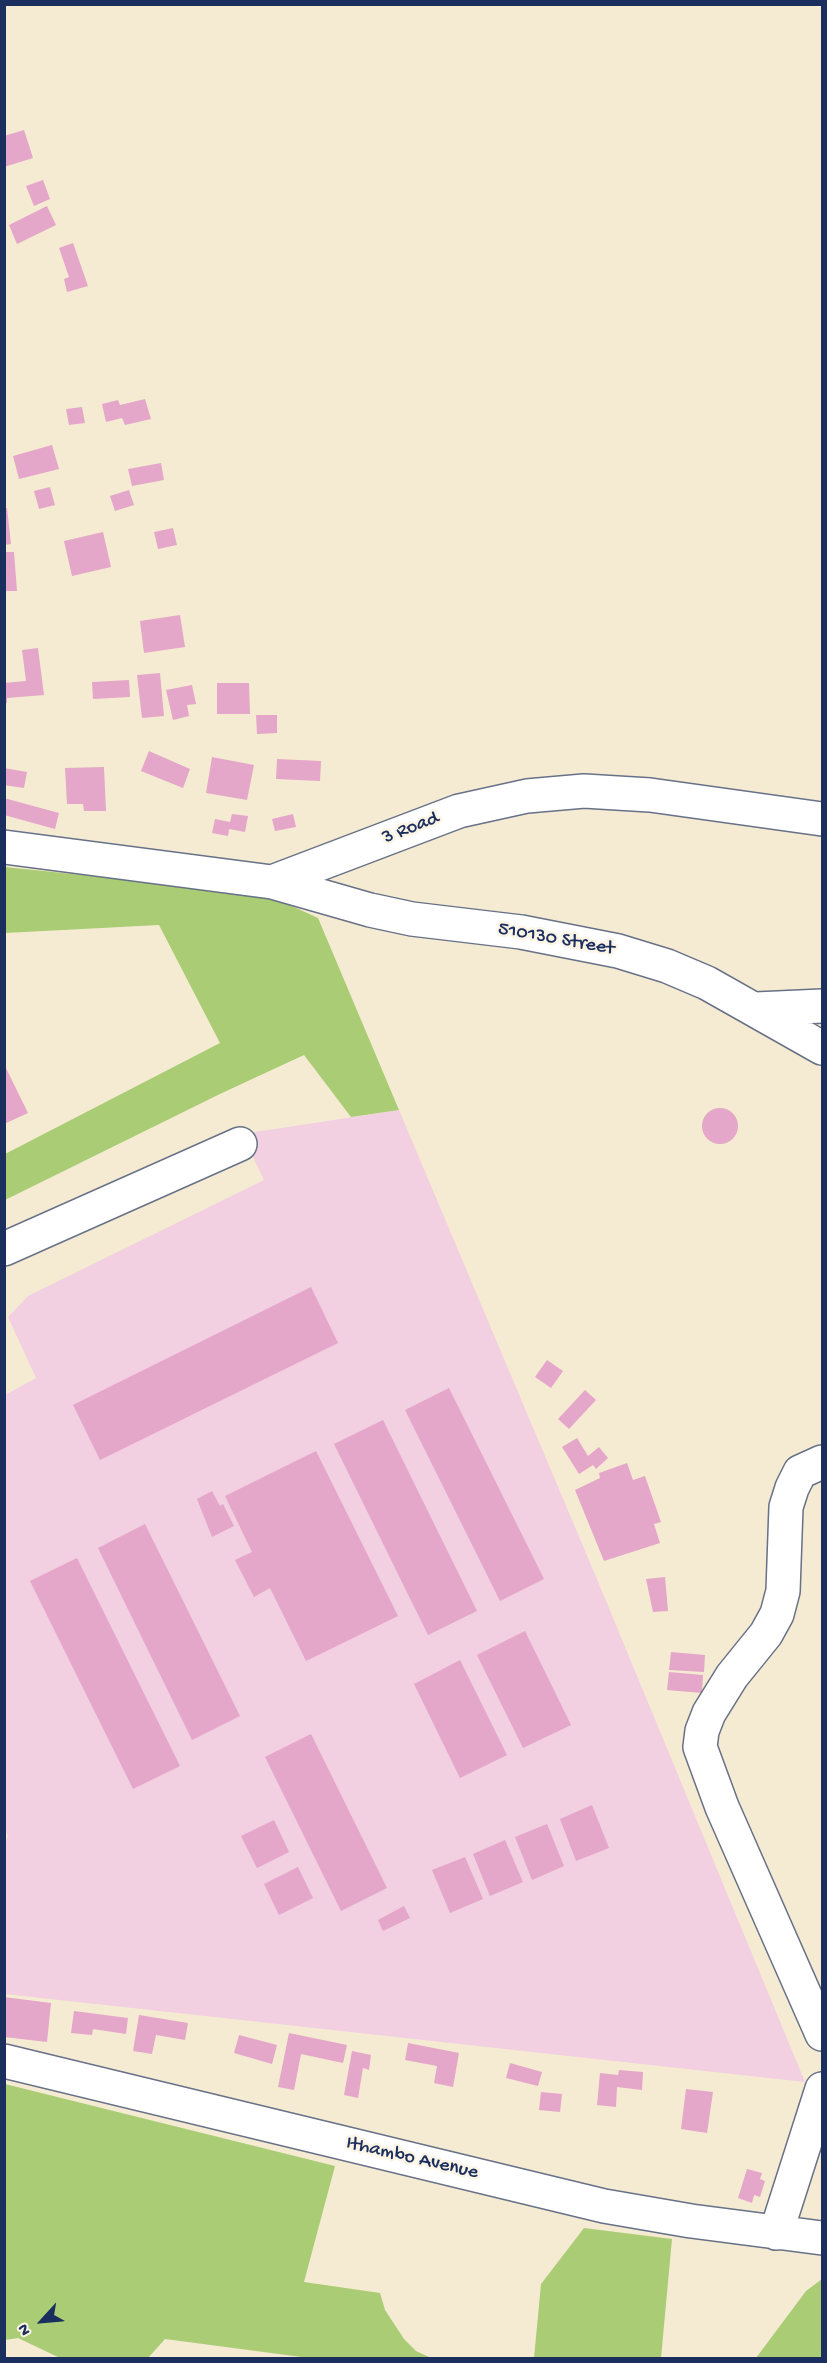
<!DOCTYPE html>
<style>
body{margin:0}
#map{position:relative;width:827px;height:2363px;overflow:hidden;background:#f5ebd2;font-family:"Gochi Hand",sans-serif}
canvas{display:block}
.frame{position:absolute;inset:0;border:6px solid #1b2f5e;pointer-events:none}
.north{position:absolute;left:12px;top:2291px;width:60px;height:60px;-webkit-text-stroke:4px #fcf5e5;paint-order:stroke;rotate:244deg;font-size:16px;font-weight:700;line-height:24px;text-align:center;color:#1b2f5e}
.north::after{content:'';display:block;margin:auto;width:21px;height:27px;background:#1b2f5e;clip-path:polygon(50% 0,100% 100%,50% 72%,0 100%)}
</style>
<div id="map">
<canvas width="827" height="2363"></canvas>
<div class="frame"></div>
<div class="north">N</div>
</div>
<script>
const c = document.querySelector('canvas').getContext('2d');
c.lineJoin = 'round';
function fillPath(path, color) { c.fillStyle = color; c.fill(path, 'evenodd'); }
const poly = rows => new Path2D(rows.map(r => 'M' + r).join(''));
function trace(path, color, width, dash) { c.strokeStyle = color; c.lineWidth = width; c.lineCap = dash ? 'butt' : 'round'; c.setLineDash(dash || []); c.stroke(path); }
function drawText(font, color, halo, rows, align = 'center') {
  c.font = font + ' "Gochi Hand",sans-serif'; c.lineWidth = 5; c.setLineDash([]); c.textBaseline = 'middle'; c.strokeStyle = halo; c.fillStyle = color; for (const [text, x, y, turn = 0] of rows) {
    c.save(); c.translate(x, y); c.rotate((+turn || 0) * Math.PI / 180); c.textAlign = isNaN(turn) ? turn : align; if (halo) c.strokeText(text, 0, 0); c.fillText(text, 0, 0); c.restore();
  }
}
fillPath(poly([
 [399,1110,599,1584,805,2082,5,1994,4,1844,8,1836,4,1827,5,1395,36,1378,8,1317,28,1296,264,1180,242,1134]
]), '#f2cfe1');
fillPath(poly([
 [5,867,266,894,318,918,399,1110,351,1117,304,1055,222,1093,5,1200,5,1154,220,1043,159,925,5,933],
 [5,2084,335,2166,304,2282,380,2293,385,2310,404,2339,416,2351,431,2358,309,2358,165,2339,148,2358,60,2358,18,2338,5,2340],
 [584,2228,672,2239,661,2358,534,2358,541,2284],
 [822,2279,822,2358,756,2358,806,2291]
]), '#a9cc75');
fillPath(poly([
 [24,130,33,158,4,167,4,136],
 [43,180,50,199,34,206,26,186],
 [47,206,56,225,17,244,9,225],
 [73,243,88,286,67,292,64,279,69,277,59,248],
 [145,399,151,419,125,425,122,418,106,422,102,404,118,400,120,405],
 [82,407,85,423,69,425,66,409],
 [52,445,59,469,19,479,13,456],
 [161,463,164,480,132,486,128,469],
 [50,487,55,505,39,509,34,491],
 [129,490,134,505,115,511,110,496],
 [4,508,7,508,11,544,4,545],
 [173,528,177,545,158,549,154,532],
 [103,532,111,567,72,576,64,541],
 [4,552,14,552,17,591,4,591],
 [180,615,185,647,144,653,140,621],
 [38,648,44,695,7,698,7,703,4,704,4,683,26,681,22,650],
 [160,673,164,716,142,718,137,675],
 [129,680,130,697,93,699,92,682],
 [217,683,249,683,250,714,217,714],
 [192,685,196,704,187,705,189,716,173,720,166,690],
 [256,715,277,715,277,733,257,734],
 [149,751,190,769,183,788,141,771],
 [212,757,254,765,247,800,206,793],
 [277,759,321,761,320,781,276,779],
 [104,767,106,811,84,811,83,804,67,804,65,768],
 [4,768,27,772,24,788,4,785],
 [4,798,59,813,55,829,4,815],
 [232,814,248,816,245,832,229,829,228,836,212,833,215,819,230,822],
 [293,814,296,827,275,831,272,819],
 [4,1064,28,1113,4,1124],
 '702 1126a18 18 0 1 1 36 0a18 18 0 1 1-36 0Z',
 [311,1287,338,1343,100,1460,73,1405],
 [547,1360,563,1371,551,1388,535,1377],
 [449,1388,544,1579,500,1601,405,1410],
 [585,1390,596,1400,569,1429,558,1419],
 [383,1420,477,1611,428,1635,334,1444],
 [577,1438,588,1456,599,1447,608,1458,596,1469,593,1465,579,1474,562,1447],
 [316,1451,398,1616,306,1661,270,1588,254,1597,235,1560,252,1552,225,1496],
 [627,1463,633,1480,645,1476,661,1522,654,1524,660,1543,604,1561,575,1490,600,1478,599,1473],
 [212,1491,220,1506,223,1504,234,1526,212,1537,197,1499],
 [145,1524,240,1716,192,1740,98,1548],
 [77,1558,180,1766,133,1789,30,1581],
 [665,1577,668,1611,653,1612,646,1579],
 [525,1631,571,1725,523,1748,477,1655],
 [671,1652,705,1655,704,1672,669,1670],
 [460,1660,507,1755,460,1778,414,1684],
 [669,1672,703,1675,702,1693,667,1690],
 [311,1734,387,1888,341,1911,265,1757],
 [592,1805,609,1848,576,1861,560,1819],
 [274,1820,289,1852,257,1868,241,1836],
 [547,1824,564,1866,532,1880,515,1837],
 [505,1840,523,1882,490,1896,473,1854],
 [465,1857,483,1899,450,1913,432,1870],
 [298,1867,313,1898,279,1915,264,1884],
 [404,1906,410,1918,383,1931,378,1920],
 [4,1997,51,2003,47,2042,4,2037],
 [74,2011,128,2018,126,2034,93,2029,92,2035,71,2033],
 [139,2015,188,2023,185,2040,156,2035,152,2054,133,2051],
 [289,2033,347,2045,343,2063,301,2054,294,2090,278,2087],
 [239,2035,277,2045,272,2064,234,2053],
 [408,2043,459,2053,453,2087,434,2083,437,2066,405,2060],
 [352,2051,371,2055,369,2070,363,2068,358,2098,344,2095],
 [510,2063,542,2072,538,2086,506,2078],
 [619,2070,643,2072,642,2090,617,2087,616,2107,597,2105,600,2073,618,2075],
 [686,2089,713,2092,707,2133,681,2129],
 [541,2092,562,2094,560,2112,539,2110],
 [747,2169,762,2173,760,2179,765,2181,760,2197,754,2195,752,2203,738,2198]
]), '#e4a6c9');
const minor = poly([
 [4,847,272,882,459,811,527,796,584,791,650,795,822,819],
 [272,882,370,910,412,919,521,932,618,951,667,966,707,983,822,1048],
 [756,1009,822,1006],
 [4,1249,240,1144],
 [822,1462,800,1472,792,1488,786,1507,783,1591,777,1614,766,1634,732,1676,709,1713,702,1731,700,1747,722,1807,822,2034],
 [4,2061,604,2206,691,2221,822,2238],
 [776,2233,822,2089]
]);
trace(minor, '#677187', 36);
trace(minor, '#fff', 33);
drawText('20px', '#1b2f5e', '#fcf5e5', [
 ["3 Road",411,829,-21],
 ["510130 Street",556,940,10],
 ["Ithambo Avenue",412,2159,13]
]);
</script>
